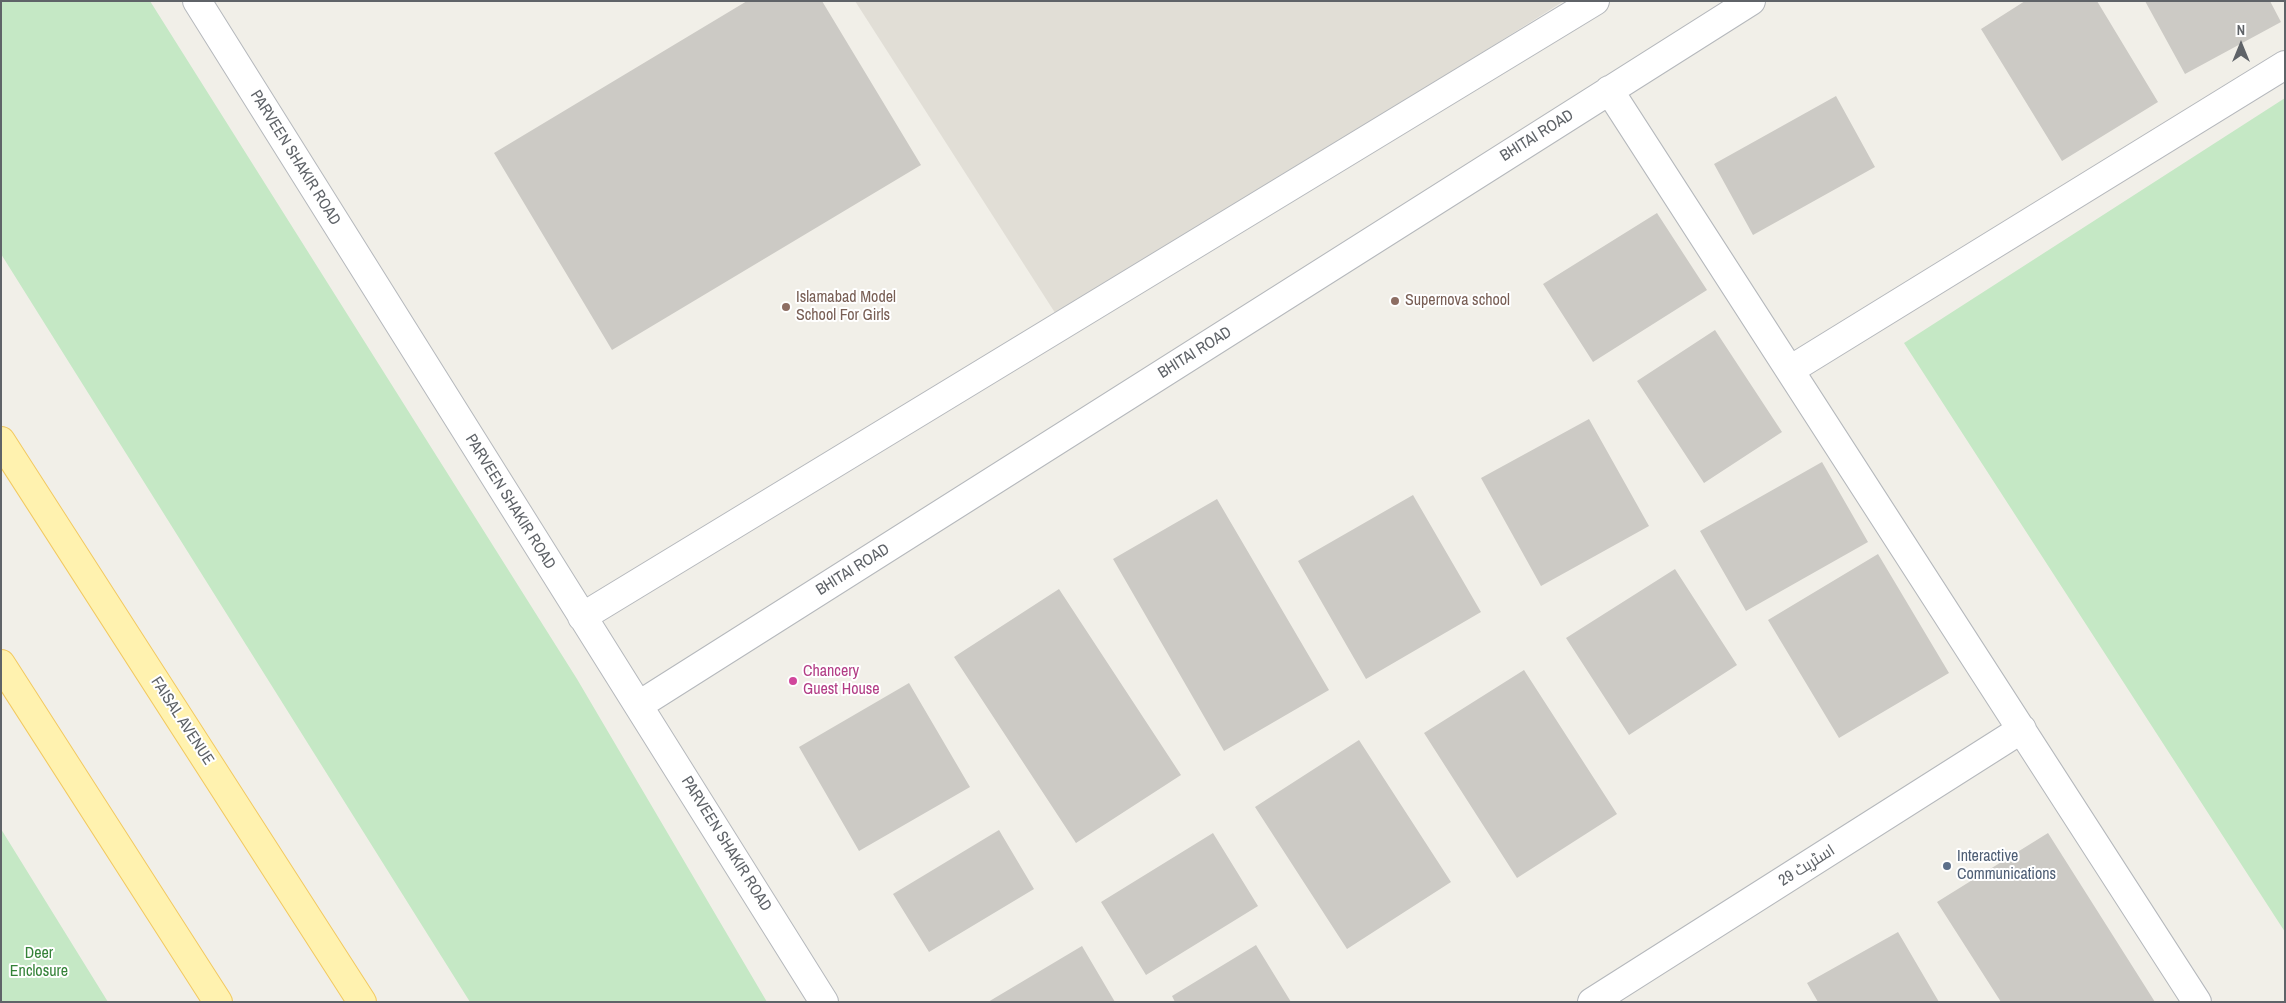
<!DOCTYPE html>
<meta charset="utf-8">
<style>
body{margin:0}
#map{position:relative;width:2286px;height:1003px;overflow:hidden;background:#f1efe8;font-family:"Archivo Narrow",sans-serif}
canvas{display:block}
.frame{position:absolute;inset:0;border:2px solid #5f6368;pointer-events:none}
.north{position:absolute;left:2216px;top:20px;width:50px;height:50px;-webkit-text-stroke:4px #fff;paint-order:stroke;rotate:0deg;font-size:14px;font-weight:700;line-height:20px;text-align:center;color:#5f6368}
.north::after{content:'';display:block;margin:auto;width:18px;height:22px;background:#5f6368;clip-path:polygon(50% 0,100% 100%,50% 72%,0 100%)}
</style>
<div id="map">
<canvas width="2286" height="1003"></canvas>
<div class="frame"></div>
<div class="north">N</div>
</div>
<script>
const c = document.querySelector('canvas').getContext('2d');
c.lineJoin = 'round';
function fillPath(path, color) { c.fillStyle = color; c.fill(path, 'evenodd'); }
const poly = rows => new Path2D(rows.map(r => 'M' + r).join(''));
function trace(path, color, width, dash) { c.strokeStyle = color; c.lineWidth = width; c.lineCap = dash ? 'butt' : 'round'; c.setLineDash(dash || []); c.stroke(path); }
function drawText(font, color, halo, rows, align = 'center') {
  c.font = font + ' "Archivo Narrow",Cairo,sans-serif'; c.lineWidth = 4; c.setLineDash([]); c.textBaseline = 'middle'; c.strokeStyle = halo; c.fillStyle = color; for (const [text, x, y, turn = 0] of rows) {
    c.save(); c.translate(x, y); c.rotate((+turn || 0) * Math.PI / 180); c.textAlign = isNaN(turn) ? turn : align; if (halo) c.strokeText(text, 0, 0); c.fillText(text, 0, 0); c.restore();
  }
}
fillPath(poly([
 [855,1,1564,1,1059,319]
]), '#e1ded6');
fillPath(poly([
 [1,1,150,1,577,679,767,1002,470,1002,1,254],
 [2285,98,2285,932,1904,343],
 [1,829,108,1002,1,1002]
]), '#c5e8c5');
fillPath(poly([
 [747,1,822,1,921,165,612,350,494,153],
 [2025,1,2097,1,2158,102,2062,161,1981,29],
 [2145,1,2270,1,2281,22,2185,74],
 [1836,96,1875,167,1753,235,1714,164],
 [1657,213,1707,290,1593,362,1543,284],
 [1715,330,1782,432,1704,483,1637,381],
 [1589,419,1649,526,1541,586,1481,478],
 [1822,462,1868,542,1746,611,1700,531],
 [1413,495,1481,612,1366,679,1298,561],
 [1217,499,1329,690,1224,751,1113,559],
 [1878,554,1949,673,1839,738,1768,620],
 [1675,569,1737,665,1629,735,1566,638],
 [1059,589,1181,775,1076,843,954,657],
 [1524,670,1617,814,1517,878,1424,733],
 [909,683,970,787,859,851,799,747],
 [1359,740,1451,882,1347,949,1255,807],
 [999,830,1034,889,929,952,893,894],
 [1213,833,1258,906,1146,975,1101,902],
 [2048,833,2155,1002,2001,1002,1937,902],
 [1898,932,1939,1002,1818,1002,1807,983],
 [1256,945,1291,1002,1175,1002,1172,996],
 [1082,946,1115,1002,988,1002]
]), '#cccac5');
const minor = poly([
 [197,1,824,1002],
 [1609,90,2197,1002],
 [1790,370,2285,65],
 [582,617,1595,1],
 [639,705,1751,1],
 [1592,1002,2022,729]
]);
const major = poly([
 [1,441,362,1002],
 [1,664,218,1002]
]);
trace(minor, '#b5b8bc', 30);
trace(major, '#f2c960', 30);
trace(minor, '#fff', 28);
trace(major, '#fff2af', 28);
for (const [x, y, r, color] of [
 [1395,301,5,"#8d6e63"],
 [786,307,5,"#8d6e63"],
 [793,681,5,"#d1479c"],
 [1947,866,5,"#5c6f8a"]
]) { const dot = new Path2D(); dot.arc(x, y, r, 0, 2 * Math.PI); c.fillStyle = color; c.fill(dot); trace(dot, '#fff', 2); }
drawText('16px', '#5f6368', '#fff', [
 ["BHITAI ROAD",1537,136,-32],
 ["PARVEEN SHAKIR ROAD",295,158,58],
 ["BHITAI ROAD",1195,353,-32],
 ["PARVEEN SHAKIR ROAD",510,502,58],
 ["BHITAI ROAD",853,570,-32],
 ["FAISAL AVENUE",182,721,57],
 ["PARVEEN SHAKIR ROAD",726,844,58],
 ["اسٹریٹ 29",1807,866,-32]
]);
drawText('16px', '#785e54', '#fff', [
 ["Islamabad Model",796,298],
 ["School For Girls",796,316],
 ["Supernova school",1405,301]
], 'left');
drawText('16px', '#b23c85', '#fff', [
 ["Chancery",803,672],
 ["Guest House",803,690]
], 'left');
drawText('16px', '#4e5e75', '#fff', [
 ["Interactive",1957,857],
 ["Communications",1957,875]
], 'left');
drawText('16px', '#348238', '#fff', [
 ["Deer",39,954],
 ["Enclosure",39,972]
]);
</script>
